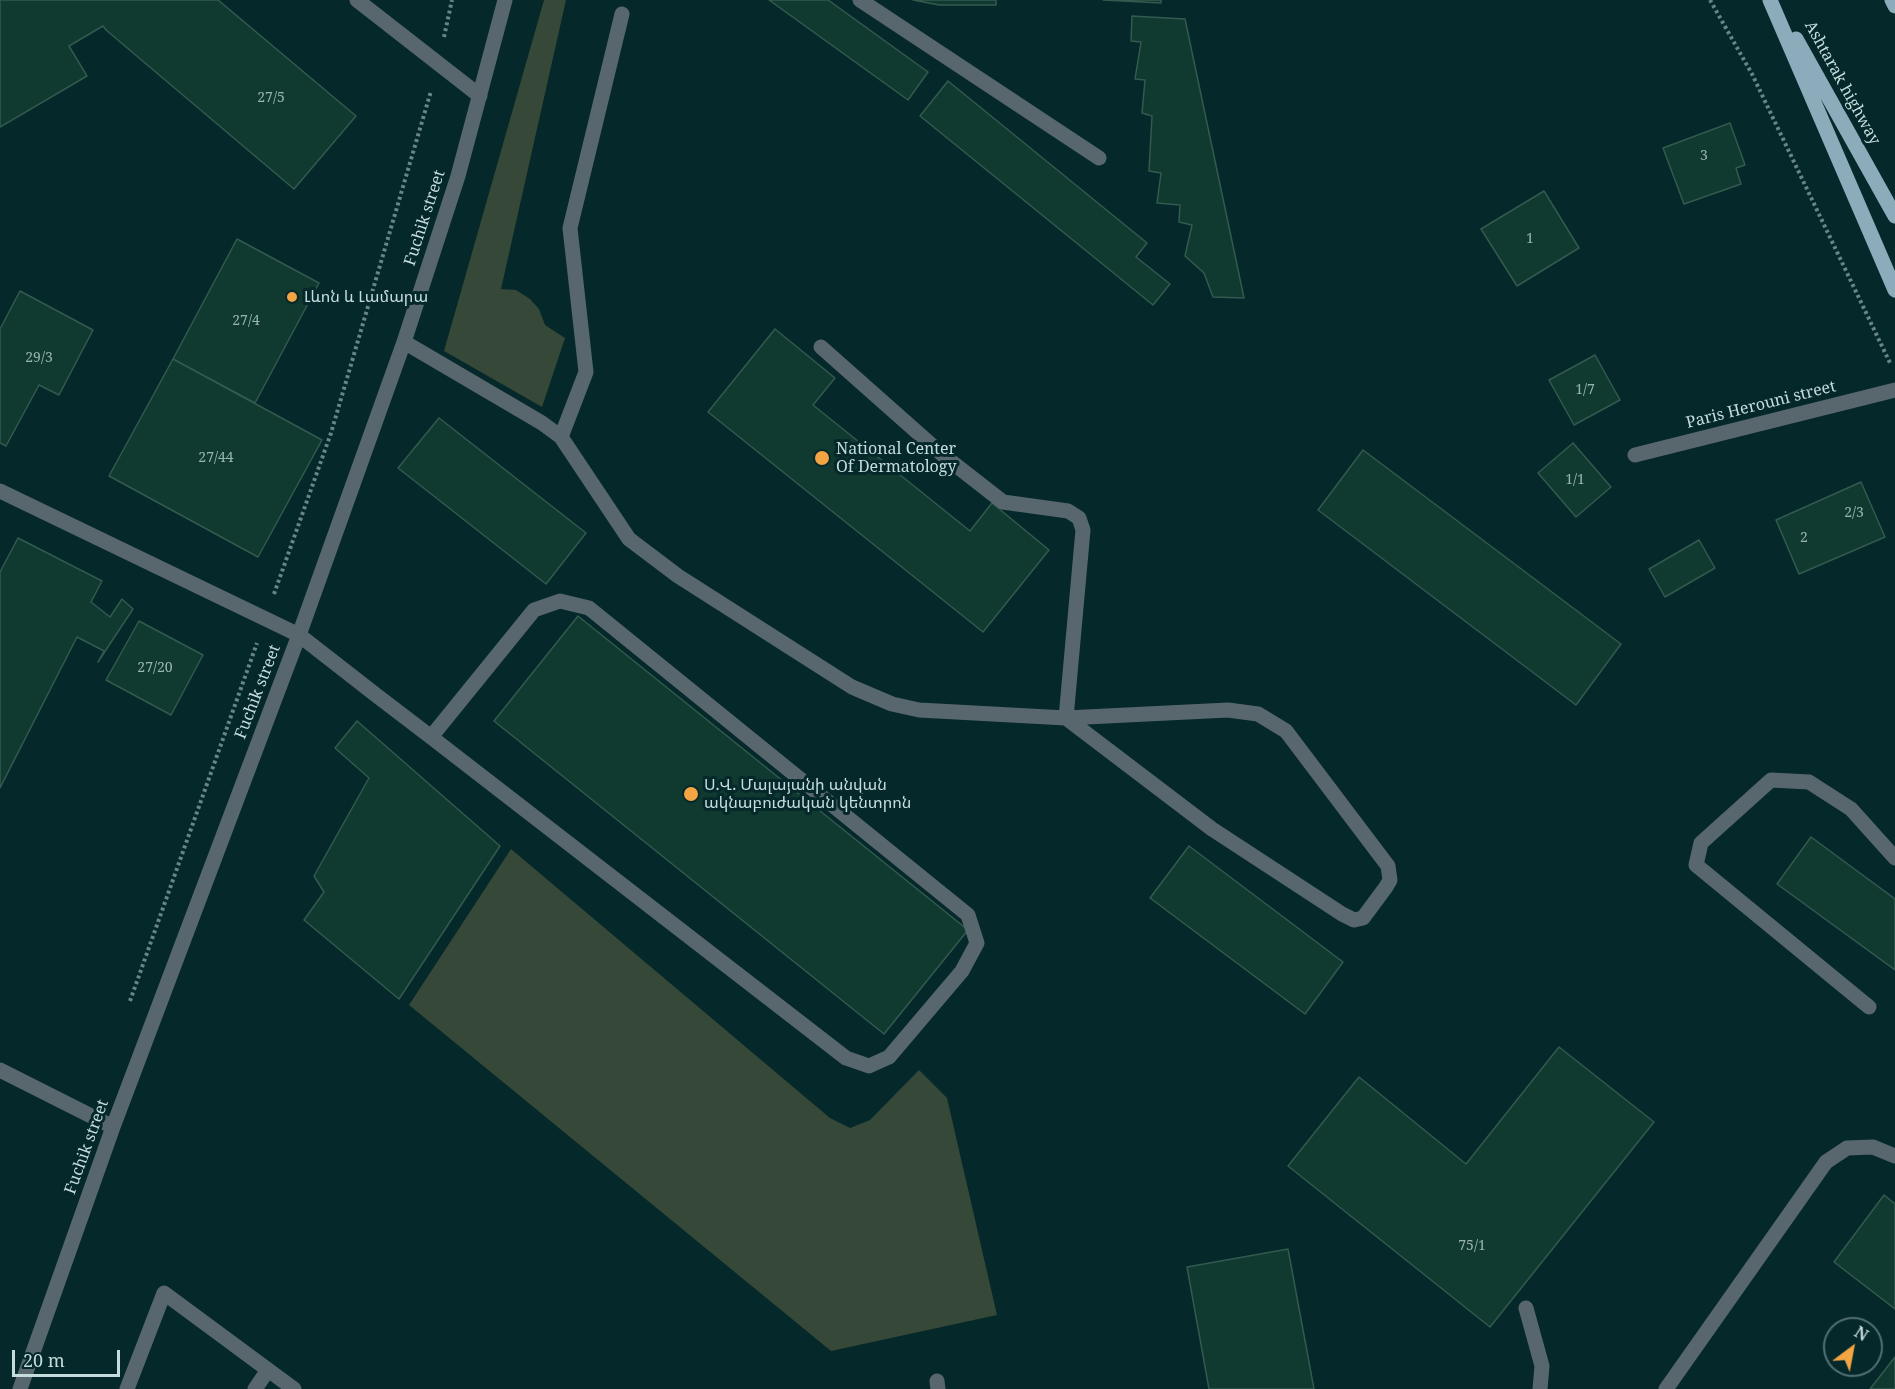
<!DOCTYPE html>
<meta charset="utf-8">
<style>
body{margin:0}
#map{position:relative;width:1895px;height:1389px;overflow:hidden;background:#05282a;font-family:"Noto Serif",serif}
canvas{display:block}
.north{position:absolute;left:1823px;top:1317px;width:60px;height:60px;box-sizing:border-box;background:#05282a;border:2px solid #527072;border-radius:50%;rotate:32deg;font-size:16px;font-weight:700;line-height:24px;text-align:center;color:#c5dcdd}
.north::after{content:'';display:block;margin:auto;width:21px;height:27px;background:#f3a443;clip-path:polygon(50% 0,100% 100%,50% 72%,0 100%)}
.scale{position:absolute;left:12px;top:1350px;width:108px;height:27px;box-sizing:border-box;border:3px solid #c5dcdd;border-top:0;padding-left:8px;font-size:18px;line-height:21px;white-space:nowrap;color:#c5dcdd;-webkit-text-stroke:4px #05282a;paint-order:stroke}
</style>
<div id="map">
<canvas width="1895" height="1389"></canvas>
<div class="north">N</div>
<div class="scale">20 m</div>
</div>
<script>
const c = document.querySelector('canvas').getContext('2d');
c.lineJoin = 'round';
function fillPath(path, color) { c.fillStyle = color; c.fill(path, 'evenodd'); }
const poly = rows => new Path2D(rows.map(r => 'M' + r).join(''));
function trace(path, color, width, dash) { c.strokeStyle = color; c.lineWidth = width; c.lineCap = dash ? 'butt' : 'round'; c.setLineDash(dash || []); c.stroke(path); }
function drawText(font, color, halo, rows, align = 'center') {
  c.font = font + ' "Noto Serif","Noto Sans Armenian",serif'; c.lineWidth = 6; c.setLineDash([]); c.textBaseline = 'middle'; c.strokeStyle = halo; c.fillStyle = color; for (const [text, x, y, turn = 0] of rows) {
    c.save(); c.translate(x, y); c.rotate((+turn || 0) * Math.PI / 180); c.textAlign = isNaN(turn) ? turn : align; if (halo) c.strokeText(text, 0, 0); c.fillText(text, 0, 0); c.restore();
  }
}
fillPath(poly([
 [544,0,566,0,501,289,516,290,530,299,539,309,545,325,565,338,542,407,444,351],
 [511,849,830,1118,850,1128,870,1120,919,1070,947,1098,997,1315,831,1351,409,1005]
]), '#364837');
const building = poly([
 [0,0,218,0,356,116,294,189,106,30,103,26,69,46,87,76,0,127,0,0],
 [769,0,828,0,928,72,908,100,769,0],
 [913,0,996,0,996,5,939,5,913,0],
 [1103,0,1161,0,1161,3,1103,0],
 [1132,16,1185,19,1244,298,1213,297,1204,273,1185,256,1192,225,1179,222,1180,205,1157,203,1161,173,1149,171,1152,116,1142,113,1145,80,1135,79,1141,42,1131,41,1132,16],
 [948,81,1147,243,1136,257,1170,284,1153,305,920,116,948,81],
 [1730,123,1745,165,1736,168,1741,184,1684,204,1663,148,1730,123],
 [1544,191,1579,248,1517,286,1481,229,1544,191],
 [237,239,319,283,255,403,173,359,237,239],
 [20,291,93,330,59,395,39,385,6,446,0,443,0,329,20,291],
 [775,329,835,378,813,405,970,531,992,503,1049,550,983,632,708,412,775,329],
 [1595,355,1620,400,1574,425,1549,380,1595,355],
 [173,359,322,440,258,557,109,476,173,359],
 [439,418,586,533,546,584,398,468,439,418],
 [1573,443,1611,487,1576,517,1538,473,1573,443],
 [1363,450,1621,644,1576,705,1318,510,1363,450],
 [1861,482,1885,537,1799,574,1776,520,1861,482],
 [18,538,102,581,91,602,110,617,122,599,133,609,98,662,104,651,77,637,0,788,0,572,18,538],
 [1699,540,1715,568,1665,597,1649,569,1699,540],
 [578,616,968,930,884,1034,494,721,578,616],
 [139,621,203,655,171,715,106,680,139,621],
 [357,721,500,846,399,999,304,920,324,892,314,876,369,778,335,748,357,721],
 [1811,837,1895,899,1895,970,1777,884,1811,837],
 [1189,846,1343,962,1305,1014,1150,898,1189,846],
 [1559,1047,1654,1122,1490,1327,1288,1166,1359,1077,1466,1164,1559,1047],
 [1884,1195,1895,1204,1895,1309,1834,1262,1884,1195],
 [1288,1249,1314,1389,1209,1389,1187,1267,1288,1249],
 [1895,1357,1895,1389,1870,1389,1895,1357]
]);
fillPath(building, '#103a30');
trace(building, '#335a4f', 1.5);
trace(poly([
 [1710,0,1752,74,1891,365],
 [444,37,452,0],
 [274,594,331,433,431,91],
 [130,1001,257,643]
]), '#688587', 4, [3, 3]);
trace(poly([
 [357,0,480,96],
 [860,0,1099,158],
 [404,342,542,423,561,437,586,372,570,228,622,14],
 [561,437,629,539,678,576,852,687,892,704,919,710,1066,718,1083,530,1079,518,1068,511,1003,502,944,456,821,347],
 [1635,455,1895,390],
 [0,491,299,635,376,695,431,737,846,1058,869,1066,889,1057,962,971,977,943,968,915,589,608,560,601,534,610,431,737],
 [1228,710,1258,714,1286,731,1388,866,1390,880,1386,887,1363,918,1354,920,1342,914,1212,829,1066,718,1228,710],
 [1869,1007,1696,865,1701,843,1771,780,1809,782,1851,809,1895,858],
 [0,1070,113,1127],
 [1526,1308,1542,1366,1540,1389],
 [937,1381,938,1389],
 [20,1389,113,1127,299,635,404,342,458,176,505,0],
 [127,1389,164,1293,294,1389],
 [255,1389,268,1370],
 [1666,1389,1826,1162,1847,1148,1873,1147,1895,1156]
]), '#58676e', 15);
trace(poly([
 [1770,0,1895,290],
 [1892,0,1895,6],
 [1796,39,1895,216]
]), '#8cacbb', 15);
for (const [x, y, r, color] of [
 [292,297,6,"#f3a443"],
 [822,458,8,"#f3a443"],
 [691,794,8,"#f3a443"]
]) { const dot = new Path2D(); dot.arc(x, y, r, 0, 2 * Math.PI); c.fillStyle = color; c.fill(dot); trace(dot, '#05282a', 2); }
drawText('14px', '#98b4b2', null, [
 ["27/5",271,98],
 ["3",1704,156],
 ["1",1530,239],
 ["27/4",246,321],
 ["29/3",39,358],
 ["1/7",1585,390],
 ["27/44",216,458],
 ["1/1",1575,480],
 ["2/3",1854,513],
 ["2",1804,538],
 ["27/20",155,668],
 ["75/1",1472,1246]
]);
drawText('16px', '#c5dcdd', '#05282a', [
 ["Ashtarak highway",1842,83,61],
 ["Fuchik street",425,218,-72],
 ["Paris Herouni street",1761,405,-14],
 ["Fuchik street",258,692,-69],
 ["Fuchik street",87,1147,-70]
]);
drawText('16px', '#c5dcdd', '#05282a', [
 ["Լևոն և Լամարա",304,297],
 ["National Center",836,449],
 ["Of Dermatology",836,467],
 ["Ս.Վ. Մալայանի անվան",704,785],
 ["ակնաբուժական կենտրոն",704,803]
], 'left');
</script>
